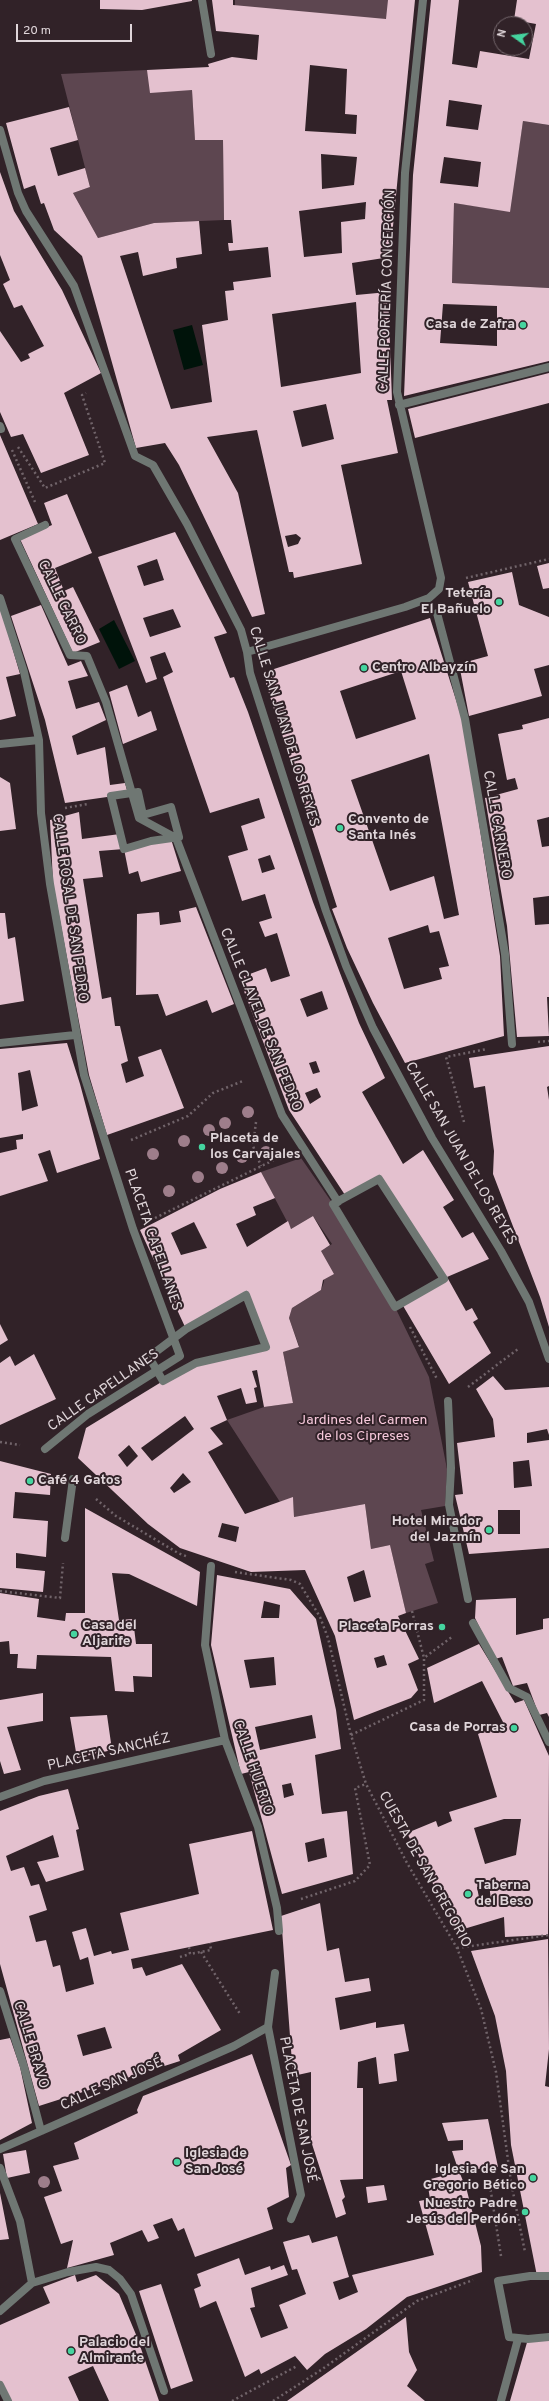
<!DOCTYPE html>
<meta charset="utf-8">
<style>
body{margin:0}
#map{position:relative;width:549px;height:2401px;overflow:hidden;background:#312228;font-family:Overpass,sans-serif}
canvas{display:block}
.north{position:absolute;left:493px;top:16px;width:40px;height:40px;box-sizing:border-box;background:#312228;border:1px solid #776a6f;border-radius:50%;rotate:284deg;font-size:11px;font-weight:700;line-height:16px;text-align:center;color:#e0d6da}
.north::after{content:'';display:block;margin:auto;width:14px;height:18px;background:#45d49f;clip-path:polygon(50% 0,100% 100%,50% 72%,0 100%)}
.scale{position:absolute;left:16px;top:24px;width:116px;height:18px;box-sizing:border-box;border:2px solid #e0d6da;border-top:0;padding-left:5px;font-size:12px;line-height:14px;white-space:nowrap;color:#e0d6da;-webkit-text-stroke:3px #312228;paint-order:stroke}
</style>
<div id="map">
<canvas width="549" height="2401"></canvas>
<div class="north">N</div>
<div class="scale">20 m</div>
</div>
<script>
const c = document.querySelector('canvas').getContext('2d');
c.lineJoin = 'round';
function fillPath(path, color) { c.fillStyle = color; c.fill(path, 'evenodd'); }
const poly = rows => new Path2D(rows.map(r => 'M' + r).join(''));
function trace(path, color, width, dash) { c.strokeStyle = color; c.lineWidth = width; c.lineCap = dash ? 'butt' : 'round'; c.setLineDash(dash || []); c.stroke(path); }
function drawText(font, color, halo, rows, align = 'center') {
  c.font = font + ' Overpass,sans-serif'; c.lineWidth = 4; c.setLineDash([]); c.textBaseline = 'middle'; c.strokeStyle = halo; c.fillStyle = color; for (const [text, x, y, turn = 0] of rows) {
    c.save(); c.translate(x, y); c.rotate((+turn || 0) * Math.PI / 180); c.textAlign = isNaN(turn) ? turn : align; if (halo) c.strokeText(text, 0, 0); c.fillText(text, 0, 0); c.restore();
  }
}
fillPath(poly([
 [235,0,392,0,389,28,235,15],
 [147,70,192,90,195,139,223,140,224,220,154,223,98,238,73,193,90,187,61,74],
 [523,121,549,125,549,288,452,283,454,203,509,211],
 [301,1158,333,1204,395,1307,429,1377,447,1469,445,1506,421,1510,434,1561,425,1564,438,1603,406,1613,390,1545,371,1549,365,1504,294,1517,293,1498,280,1502,227,1420,264,1407,293,1403,283,1352,299,1346,289,1318,292,1308,321,1290,324,1282,321,1251,332,1244,313,1216,291,1229,261,1172]
]), '#5d4650');
fillPath(poly([
 [192,325,203,365,184,370,173,330],
 [114,620,135,661,119,669,99,629]
]), '#00130a');
fillPath(poly([
 [100,0,192,0,192,1,142,10,100,9],
 [212,0,233,0,233,5,386,19,388,0,415,0,390,257,352,263,356,295,388,292,392,400,387,400,398,453,341,465,362,564,294,578,293,572,289,572,257,430,207,437,238,493,265,614,252,617,179,465,165,443,136,448,82,256,54,230,44,203,41,204,35,185,24,189,6,123,69,107,78,140,50,148,58,176,85,168,90,187,73,193,98,238,154,223,199,221,202,254,176,258,177,268,143,276,138,252,120,256,171,409,212,402,202,325,228,320,225,291,234,290,233,282,271,277,268,247,229,251,228,243,233,243,231,220,224,220,223,140,195,140,192,90,150,93,147,70,209,67,208,64,232,57,257,60,259,35,216,31],
 [310,65,347,69,345,114,357,115,356,134,305,131],
 [321,154,357,157,354,185,322,189],
 [366,202,365,219,341,222,342,253,304,257,299,211],
 [356,302,361,373,281,387,272,314],
 [326,404,334,439,302,447,293,411],
 [296,534,301,538,298,544,288,547,285,536],
 [431,0,459,0,452,64,477,68,480,51,529,59,536,24,514,20,517,0,549,0,549,125,523,121,510,212,454,203,452,283,549,288,549,361,404,396,413,175],
 [449,100,482,105,478,130,446,126],
 [444,157,481,162,478,187,440,183],
 [443,304,497,306,497,346,440,343],
 [0,172,14,211,62,290,101,373,64,393,89,455,41,473,23,434,11,437,0,412,0,331,21,362,30,358,28,354,44,346,22,305,14,308,3,284,10,280,0,255],
 [549,373,549,403,415,438,408,409],
 [0,435,38,524,0,540],
 [67,494,92,553,55,568,64,591,73,587,100,642,73,653,20,539,52,525,44,503],
 [175,532,227,633,214,637,230,678,234,677,248,712,313,902,359,1023,385,1078,362,1092,403,1164,423,1150,454,1200,443,1207,462,1238,473,1232,489,1259,447,1277,466,1311,472,1308,478,1319,473,1322,491,1353,449,1384,402,1304,444,1279,379,1179,347,1198,289,1110,239,978,266,968,271,982,290,976,277,933,265,937,259,922,272,918,265,894,242,901,228,856,248,850,241,826,265,818,259,798,210,813,163,677,173,672,165,652,150,657,157,679,146,683,98,557],
 [157,559,164,580,144,586,137,566],
 [173,609,181,627,150,637,143,618],
 [270,855,275,869,262,873,258,859],
 [322,991,328,1009,307,1017,300,999],
 [316,1061,320,1072,313,1074,309,1063],
 [317,1088,321,1097,310,1104,305,1093],
 [549,563,549,588,543,589,537,566],
 [512,572,519,605,549,617,549,665,534,669,542,696,469,716,459,664,488,656,468,582],
 [41,605,68,666,81,661,88,676,68,681,76,709,99,702,106,720,72,736,77,755,105,747,110,785,125,783,128,794,65,803,45,720,11,616],
 [0,606,20,674,6,677,16,716,0,720],
 [430,618,463,722,500,956,504,1036,405,1063,373,1003,347,948,332,909,337,907,266,684,271,670],
 [401,671,416,719,356,739,340,691],
 [429,754,459,915,444,919,434,876,390,891,351,780],
 [428,925,430,933,439,931,449,966,439,968,442,979,404,989,388,938],
 [127,685,138,717,151,711,157,730,123,744,109,692],
 [549,718,549,817,537,820,542,847,549,846,549,896,533,898,535,925,549,924,549,997,547,997,549,1036,517,1037,507,926,485,798,518,789,515,778,507,780,498,734,523,729,522,725],
 [0,777,10,783,16,829,0,831],
 [79,812,82,839,120,834,124,849,99,851,103,877,83,879,102,999,111,997,115,1026,120,1026,128,1061,121,1064,126,1083,144,1076,138,1057,161,1049,184,1108,107,1135,89,1075,53,883,50,820],
 [171,839,181,871,141,882,138,871,129,874,124,849],
 [196,907,234,1004,212,1013,207,1000,166,1016,158,994,136,995,137,914,159,912,160,925,181,922,179,911],
 [0,913,5,913,8,939,15,937,24,1001,0,1005],
 [67,1043,80,1084,100,1159,57,1173,50,1150,38,1154,48,1181,0,1196,0,1153,17,1149,16,1140,23,1139,23,1134,0,1138,0,1049],
 [30,1070,38,1106,22,1111,18,1073],
 [549,1046,549,1086,547,1087,549,1100,549,1327,540,1297,493,1174,494,1151,485,1086,474,1088,469,1058],
 [261,1172,275,1198,253,1207,256,1215,236,1224,247,1247,288,1221,291,1229,313,1216,330,1245,321,1251,334,1274,323,1280,321,1290,292,1308,289,1318,299,1347,283,1352,293,1403,264,1407,257,1370,252,1371,257,1387,254,1388,257,1402,246,1404,241,1388,217,1396,227,1420,210,1428,223,1444,208,1452,245,1514,293,1497,294,1517,365,1504,371,1549,390,1545,406,1613,398,1616,419,1659,408,1664,418,1690,411,1698,354,1720,335,1636,305,1570,251,1572,180,1548,148,1524,78,1458,86,1428,163,1381,196,1363,266,1347,246,1295,186,1329,140,1230,220,1189],
 [194,1222,207,1248,181,1255,171,1233],
 [185,1416,194,1429,152,1461,141,1448],
 [129,1445,138,1456,127,1467,118,1455],
 [183,1473,191,1482,174,1493,170,1488],
 [222,1523,239,1527,236,1542,218,1537],
 [364,1570,371,1597,354,1602,347,1577],
 [384,1655,387,1665,377,1668,374,1658],
 [0,1324,8,1340,0,1345],
 [34,1354,56,1399,0,1425,0,1363,10,1356,15,1366],
 [493,1376,505,1390,549,1387,549,1435,547,1429,527,1433,527,1443,549,1440,549,1548,469,1554,455,1495,463,1494,457,1443,495,1437,493,1419,476,1389],
 [529,1460,532,1486,514,1488,513,1462],
 [498,1510,520,1510,520,1534,498,1534],
 [0,1461,51,1474,50,1495,15,1492,13,1518,48,1521,46,1557,16,1553,16,1568,45,1571,43,1592,0,1588],
 [85,1508,200,1572,197,1606,129,1574,112,1573,119,1620,133,1619,136,1644,152,1644,152,1677,133,1676,134,1692,115,1691,111,1657,37,1655,36,1669,17,1668,18,1654,10,1654,9,1641,0,1642,0,1593,39,1599,37,1617,65,1621,66,1613,85,1613],
 [217,1575,290,1589,316,1619,336,1710,341,1749,315,1755,321,1808,322,1814,347,1811,353,1874,282,1894,249,1772,241,1774,211,1645],
 [264,1601,280,1605,279,1618,261,1618],
 [274,1657,276,1685,250,1688,244,1660],
 [312,1715,316,1738,260,1750,255,1727],
 [291,1783,294,1795,284,1798,282,1785],
 [324,1838,327,1857,308,1862,305,1843],
 [516,1598,516,1635,543,1629,543,1619,549,1618,549,1717,547,1713,539,1715,527,1683,513,1686,502,1657,495,1659,475,1618,476,1600],
 [479,1644,515,1703,524,1700,549,1756,548,1935,505,1937,504,1917,457,1931,407,1833,436,1821,438,1827,452,1821,449,1812,497,1797,478,1734,503,1722,482,1681,434,1703,427,1668],
 [504,1819,521,1819,516,1855,485,1864,474,1828],
 [489,1884,491,1900,480,1903,477,1887],
 [43,1693,43,1721,7,1727,21,1770,4,1774,0,1761,0,1700],
 [107,1715,112,1750,77,1758,70,1717],
 [68,1789,79,1829,76,1830,84,1870,46,1882,37,1862,59,1857,53,1835,6,1856,11,1871,24,1867,31,1886,39,1884,47,1910,29,1916,36,1942,46,1940,53,1967,60,1965,66,1992,94,1984,88,1957,80,1960,72,1932,86,1928,94,1956,111,1951,112,1954,129,1950,120,1913,199,1894,189,1844,252,1831,273,1930,131,1959,133,1969,142,1967,146,1976,182,1964,221,2030,178,2055,180,2061,39,2106,0,1964,0,1811,39,1796],
 [105,2027,112,2048,83,2056,77,2035],
 [320,1903,327,1951,339,1948,345,1982,369,1978,371,1991,335,1998,340,2030,376,2022,376,2028,404,2024,409,2051,394,2054,397,2081,379,2084,376,2057,358,2062,357,2088,363,2088,363,2179,340,2180,345,2197,342,2200,346,2214,336,2218,311,2141,311,2072,293,2076,281,1916],
 [548,1939,549,2049,545,2086,549,2087,549,2276,537,2276,511,2145,506,2071,495,2016,471,1951],
 [10,2038,20,2067,32,2123,0,2140,0,2040],
 [252,2054,291,2165,286,2168,289,2197,267,2208,273,2229,195,2257,184,2228,178,2231,172,2218,153,2225,159,2238,148,2242,142,2230,110,2243,114,2255,67,2268,73,2240,61,2244,44,2197,62,2191,53,2166,79,2159,74,2143,138,2113,137,2110,143,2096],
 [488,2119,498,2167,459,2171,467,2191,481,2246,482,2272,407,2297,366,2329,325,2354,307,2370,295,2356,261,2374,259,2369,245,2377,216,2301,200,2308,194,2289,201,2286,197,2274,239,2258,245,2275,270,2266,271,2270,284,2265,288,2275,251,2288,255,2307,250,2308,261,2338,288,2328,279,2305,306,2294,297,2269,292,2270,283,2242,309,2235,312,2243,337,2236,349,2277,333,2282,339,2300,358,2292,352,2275,434,2255,419,2201,430,2199,427,2180,450,2174,448,2168,457,2166,452,2151,463,2150,463,2140,448,2141,442,2123],
 [26,2150,30,2173,7,2178,3,2154],
 [384,2185,387,2200,368,2203,366,2187],
 [0,2193,9,2239,0,2240],
 [75,2275,77,2282,96,2275,119,2294,137,2337,159,2401,109,2401,93,2366,68,2377,79,2401,8,2401,0,2385,0,2325,50,2303,43,2287],
 [161,2284,193,2381,171,2389,139,2291],
 [406,2317,409,2352,417,2370,407,2386,425,2401,287,2401],
 [549,2337,549,2401,510,2401,528,2339]
]), '#e4c1cf');
trace(poly([
 [18,447,45,488,105,463,82,395,86,393],
 [12,450,35,502],
 [466,578,549,559],
 [65,808,88,804],
 [538,1042,549,1041],
 [256,1122,253,1146,261,1166],
 [464,1122,446,1057,487,1049],
 [131,1140,188,1116,213,1093,243,1081],
 [155,1218,280,1157],
 [410,1327,437,1379],
 [468,1387,518,1349],
 [0,1442,20,1445],
 [96,1499,116,1516,178,1553,188,1557],
 [235,1572,291,1580,300,1584,320,1617,328,1638,351,1735,366,1784,407,1863,457,1948,481,2009,496,2072,511,2182,525,2252],
 [0,1591,60,1598,63,1563],
 [412,1611,424,1658],
 [351,1735,424,1700,424,1658,453,1636],
 [301,1899,355,1881,370,1865,355,1788,366,1784],
 [189,1947,190,1954,211,1950,210,1943],
 [457,1948,549,1935],
 [201,1952,240,2014],
 [180,1957,190,1954],
 [501,2256,490,2186,511,2182],
 [232,2401,297,2366],
 [273,2401,321,2370,417,2301,473,2280]
]), '#71646a', 2.5, [2, 3]);
trace(poly([
 [202,0,211,54],
 [0,130,18,193,26,211,74,286,135,456,153,465,187,524,241,630,247,652,250,673,326,911,346,966,373,1028,432,1138,501,1251,529,1302,549,1359],
 [399,405,549,367],
 [0,426,1,429],
 [45,525,15,539,70,655,87,656,106,702,139,818,176,838,282,1115,338,1202],
 [0,598,24,672,39,740,41,813,50,884,84,1075,133,1229,180,1356,88,1414,45,1449],
 [437,613,465,719,505,954,512,1044],
 [247,652,405,607,429,598,439,589,441,578,397,392,405,173,423,0],
 [0,744,39,740],
 [138,792,143,815,171,807,179,837,151,841,124,849,111,796,138,792],
 [0,1043,75,1035],
 [379,1179,444,1279,395,1307,333,1204,379,1179],
 [246,1295,266,1347,196,1363,163,1381,149,1357,186,1329,246,1295],
 [448,1401,451,1468,449,1505,468,1599],
 [65,1538,73,1479],
 [211,1566,205,1645,225,1740,258,1827,277,1908,279,1931],
 [473,1623,509,1688,527,1697,549,1742],
 [0,1797,44,1781,225,1740],
 [275,1973,268,2027,301,2195,291,2219],
 [0,1991,24,2067,41,2131],
 [0,2149,234,2046,268,2027],
 [0,2168,20,2221,32,2283],
 [549,2276,530,2276,498,2281,509,2337,528,2339,549,2337],
 [0,2311,32,2283,68,2272,96,2267,109,2270,120,2279,131,2294,164,2391],
 [0,2385,8,2401],
 [501,2401,518,2339]
]), '#6f7773', 8);
c.fillStyle = '#9e7e8b';
for (const [x, y] of [
 [248,1112],
 [225,1123],
 [209,1130],
 [184,1141],
 [266,1152],
 [153,1154],
 [242,1157],
 [222,1168],
 [198,1177],
 [169,1191],
 [44,2182]
]) { c.beginPath(); c.arc(x, y, 6, 0, 2 * Math.PI); c.fill(); }
for (const [x, y, r, color] of [
 [523,325,4,"#45d49f"],
 [499,602,4,"#45d49f"],
 [364,668,4,"#45d49f"],
 [340,828,4,"#45d49f"],
 [202,1147,4,"#45d49f"],
 [30,1481,4,"#45d49f"],
 [489,1530,4,"#45d49f"],
 [442,1627,4,"#45d49f"],
 [74,1634,4,"#45d49f"],
 [514,1728,4,"#45d49f"],
 [468,1894,4,"#45d49f"],
 [177,2162,4,"#45d49f"],
 [533,2178,4,"#45d49f"],
 [525,2212,4,"#45d49f"],
 [71,2351,4,"#45d49f"]
]) { const dot = new Path2D(); dot.arc(x, y, r, 0, 2 * Math.PI); c.fillStyle = color; c.fill(dot); trace(dot, '#312228', 1.5); }
drawText('14px', '#e0d6da', '#312228', [
 ["CALLE PORTERÍA CONCEPCIÓN",388,291,-88],
 ["CALLE CARRO",61,603,64],
 ["CALLE SAN JUAN DE LOS REYES",283,727,73],
 ["CALLE CARNERO",496,825,80],
 ["CALLE ROSAL DE SAN PEDRO",69,908,82],
 ["CALLE CLAVEL DE SAN PEDRO",260,1020,68],
 ["CALLE SAN JUAN DE LOS REYES",460,1154,60],
 ["PLACETA CAPELLANES",152,1240,71],
 ["CALLE CAPELLANES",104,1391,-35],
 ["PLACETA SANCHÉZ",109,1753,-13],
 ["CALLE HUERTO",252,1768,71],
 ["CUESTA DE SAN GREGORIO",424,1870,61],
 ["CALLE BRAVO",30,2045,73],
 ["CALLE SAN JOSÉ",112,2085,-24],
 ["PLACETA DE SAN JOSÉ",297,2110,79]
]);
drawText('bold 14px', '#e0d6da', '#312228', [
 ["Casa de Zafra",515,325,"right"],
 ["Tetería",491,594,"right"],
 ["El Bañuelo",491,610,"right"],
 ["Centro Albayzín",372,668],
 ["Convento de",348,820],
 ["Santa Inés",348,836],
 ["Placeta de",210,1139],
 ["los Carvajales",210,1155],
 ["Café 4 Gatos",38,1481],
 ["Hotel Mirador",481,1522,"right"],
 ["del Jazmín",481,1538,"right"],
 ["Casa del",82,1626],
 ["Aljarife",82,1642],
 ["Placeta Porras",434,1627,"right"],
 ["Casa de Porras",506,1728,"right"],
 ["Taberna",476,1886],
 ["del Beso",476,1902],
 ["Iglesia de",185,2154],
 ["San José",185,2170],
 ["Iglesia de San",525,2170,"right"],
 ["Gregorio Bético",525,2186,"right"],
 ["Nuestro Padre",517,2204,"right"],
 ["Jesús del Perdón",517,2220,"right"],
 ["Palacio del",79,2343],
 ["Almirante",79,2359]
], 'left');
drawText('14px', '#f8c9dc', '#312228', [
 ["Jardines del Carmen",363,1421],
 ["de los Cipreses",363,1437]
]);
</script>
